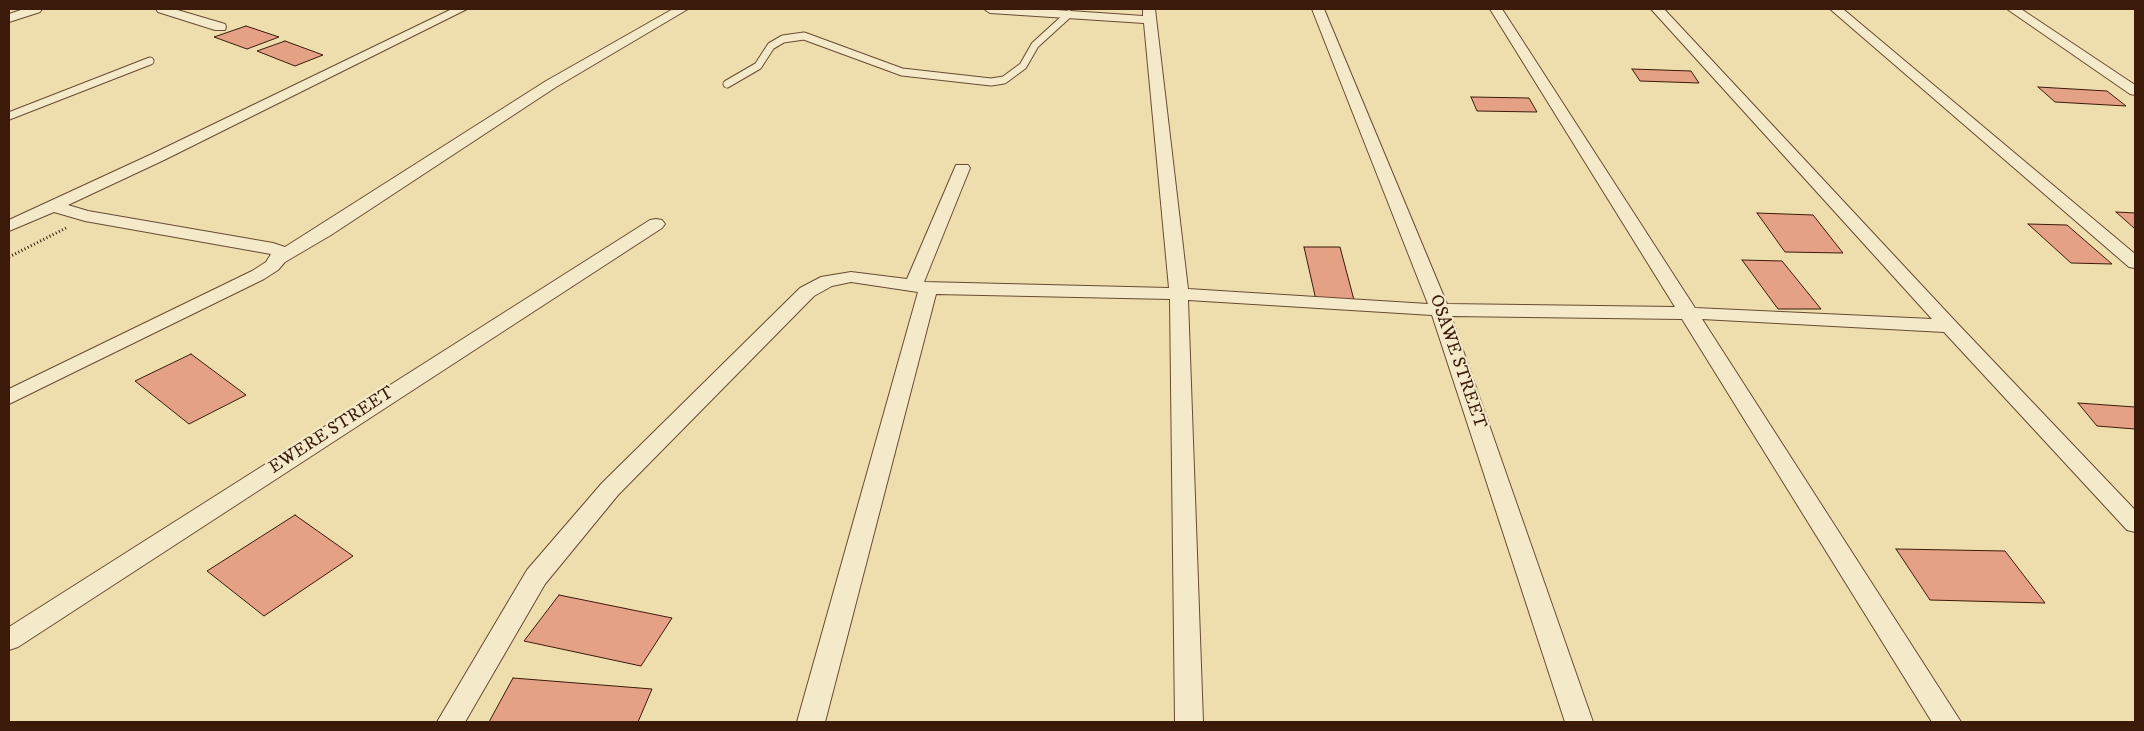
<!DOCTYPE html>
<style>
body{margin:0}
#map{position:relative;width:2144px;height:731px;overflow:hidden;background:#eedeae;font-family:"IM FELL DW Pica",serif}
canvas{display:block}
.frame{position:absolute;inset:0;border:10px solid #3b1a09;pointer-events:none}
</style>
<div id="map">
<canvas width="2144" height="731"></canvas>
<div class="frame"></div>
</div>
<script>
const c = document.querySelector('canvas').getContext('2d');
c.lineJoin = 'round';
function fillPath(path, color) { c.fillStyle = color; c.fill(path, 'evenodd'); }
const poly = rows => new Path2D(rows.map(r => 'M' + r).join(''));
function trace(path, color, width, dash) { c.strokeStyle = color; c.lineWidth = width; c.lineCap = dash ? 'butt' : 'round'; c.setLineDash(dash || []); c.stroke(path); }
function drawText(font, color, halo, rows, align = 'center') {
  c.font = font + ' "IM FELL DW Pica",serif'; c.lineWidth = 4.5; c.setLineDash([]); c.textBaseline = 'middle'; c.strokeStyle = halo; c.fillStyle = color; for (const [text, x, y, turn = 0] of rows) {
    c.save(); c.translate(x, y); c.rotate((+turn || 0) * Math.PI / 180); c.textAlign = isNaN(turn) ? turn : align; if (halo) c.strokeText(text, 0, 0); c.fillText(text, 0, 0); c.restore();
  }
}
const building = poly([
 [246,26,279,37,247,49,214,37,246,26],
 [285,41,323,55,295,66,257,51,285,41],
 [1632,69,1691,71,1699,83,1640,81,1632,69],
 [2038,87,2107,91,2126,106,2055,102,2038,87],
 [1471,97,1529,98,1537,112,1477,111,1471,97],
 [2116,212,2135,213,2135,228,2134,228,2116,212],
 [1757,213,1813,215,1843,253,1785,252,1757,213],
 [2028,224,2067,225,2112,264,2071,263,2028,224],
 [1304,247,1340,247,1354,300,1316,300,1304,247],
 [1742,260,1782,261,1821,309,1778,309,1742,260],
 [191,354,246,395,189,424,135,381,191,354],
 [2078,403,2135,407,2135,429,2097,426,2078,403],
 [295,515,353,556,264,616,207,571,295,515],
 [1896,549,2005,551,2045,603,1930,600,1896,549],
 [559,595,672,618,641,666,524,641,559,595],
 [513,678,652,689,638,722,489,722,513,678]
]);
fillPath(building, '#e4a186');
trace(building, '#3b1a09', 1);
const lane = poly([
 [727,84,758,66,771,46,783,39,804,36,902,72,991,82,1004,80,1023,66,1035,45,1069,14],
 [9,116,150,61]
]);
const street = poly([
 [24,9,42,9,40,12,9,22,9,14,24,9],
 [156,9,174,9,225,24,226,27,225,30,215,30,158,12,156,9],
 [452,9,467,9,164,160,68,205,88,211,273,243,285,247,546,81,673,9,688,9,556,87,331,235,285,262,278,270,264,279,9,404,9,389,252,271,266,262,271,254,85,221,54,212,9,231,9,220,152,154,452,9],
 [984,9,1041,9,1143,16,1143,9,1155,9,1188,289,1428,304,1312,9,1324,9,1447,304,1675,307,1490,9,1502,9,1695,308,1932,319,1651,9,1664,9,1956,322,2135,510,2135,532,2127,530,1944,332,1702,319,1961,722,1932,722,1682,319,1451,316,1593,722,1565,722,1432,315,1188,300,1203,722,1175,722,1170,299,936,294,825,722,797,722,918,292,851,282,832,286,814,296,618,495,545,584,465,722,437,722,527,570,602,483,800,288,821,277,851,272,907,279,956,165,968,165,970,168,924,282,1169,288,1144,23,990,13,984,9],
 [1830,9,1843,9,2135,254,2135,268,2129,267,1830,9],
 [2007,9,2021,9,2135,85,2135,95,2130,94,2007,9],
 [656,219,662,220,665,224,662,228,18,647,9,650,9,627,650,220,656,219]
]);
trace(lane, '#684b32', 9);
trace(street, '#684b32', 2);
trace(poly([
 [9,257,66,228]
]), '#3b1a09', 3, [1, 2.5]);
trace(lane, '#f4eaca', 7);
fillPath(street, '#f4eaca');
drawText('18px', '#3b1a09', '#f4eaca', [
 ["OSAWE STREET",1457,362,71],
 ["EWERE STREET",332,431,-33]
]);
</script>
